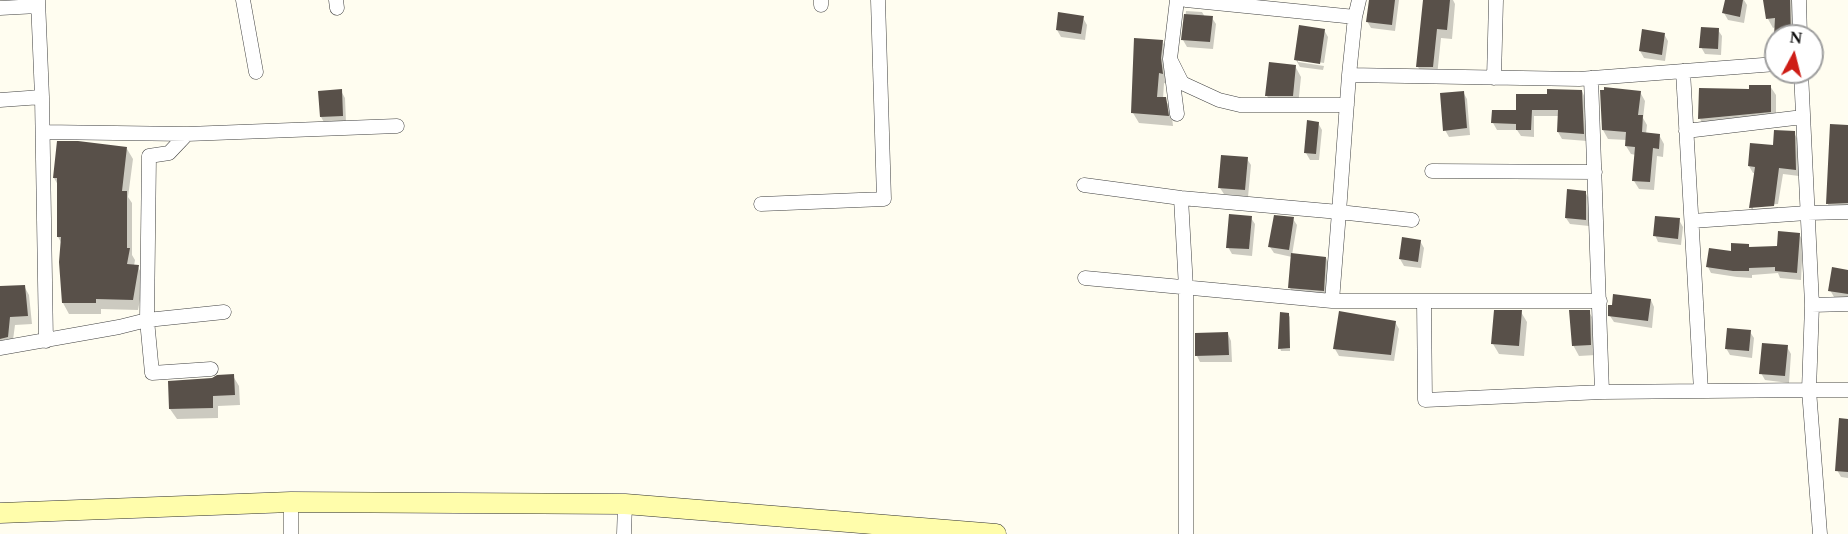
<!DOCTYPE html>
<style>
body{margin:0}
#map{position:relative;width:1848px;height:534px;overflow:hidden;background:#fffdf0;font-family:Spectral,serif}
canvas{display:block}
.north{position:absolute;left:1764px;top:24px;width:60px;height:60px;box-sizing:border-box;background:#fff;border:2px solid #9f9f9f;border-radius:50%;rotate:7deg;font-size:16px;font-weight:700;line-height:24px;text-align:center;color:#0e0e0e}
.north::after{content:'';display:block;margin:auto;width:21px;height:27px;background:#ce1d16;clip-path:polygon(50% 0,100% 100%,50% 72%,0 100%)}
</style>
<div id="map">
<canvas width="1848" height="534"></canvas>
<div class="north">N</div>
</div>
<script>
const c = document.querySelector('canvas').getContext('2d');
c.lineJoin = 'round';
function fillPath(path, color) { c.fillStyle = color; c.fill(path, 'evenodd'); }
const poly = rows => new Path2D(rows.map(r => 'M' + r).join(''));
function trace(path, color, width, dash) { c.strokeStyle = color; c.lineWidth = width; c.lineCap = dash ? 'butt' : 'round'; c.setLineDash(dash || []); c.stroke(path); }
fillPath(poly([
 [1370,0,1399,0,1395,31,1371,28,1367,21],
 [1424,0,1453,0,1455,4,1452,39,1441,38,1437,76,1423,76,1418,67],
 [1726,0,1744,0,1747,5,1744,23,1728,20,1724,13],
 [1765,0,1795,0,1795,36,1776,36,1776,59,1774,55,1776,27,1773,28,1768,19],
 [1186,11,1202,12,1205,17,1212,18,1216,24,1213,49,1187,47,1183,40],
 [1083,18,1087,25,1085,40,1061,37,1057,30],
 [1324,30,1328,37,1324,63,1298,59,1298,62,1324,66,1323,70,1300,67,1296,60],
 [1718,30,1722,36,1721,55,1705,54,1701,47],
 [1664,34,1668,41,1665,61,1644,58,1640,51],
 [1162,41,1168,51,1168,84,1164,83,1163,99,1165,99,1171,109,1173,126,1139,123,1133,113],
 [1295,66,1301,77,1298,106,1273,106,1267,96],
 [1770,86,1776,95,1776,121,1705,128,1700,119,1751,90],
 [341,91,345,98,346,122,325,124,321,117],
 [1582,91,1585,98,1587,141,1562,139,1558,132,1560,116,1534,116,1534,137,1521,136,1517,130,1497,130,1493,123,1549,96],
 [1463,92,1467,99,1470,135,1449,137,1445,130],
 [1640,92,1645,101,1643,118,1647,125,1646,134,1659,135,1664,144,1663,157,1657,156,1654,190,1639,189,1634,181,1636,155,1631,154,1626,146,1627,140,1608,139,1603,130],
 [1318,123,1322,130,1319,160,1310,160,1306,153],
 [1848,127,1848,212,1833,212,1827,203],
 [1794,133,1798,140,1799,176,1783,174,1778,204,1753,206,1753,209,1778,207,1777,213,1754,214,1751,208,1755,173,1753,173,1749,166],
 [127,149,133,159,128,197,132,203,132,255,135,260,134,266,138,267,144,278,138,310,101,309,101,314,69,314,63,303,62,244,58,237,58,185,54,178],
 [1247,159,1251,165,1248,197,1224,194,1220,188],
 [1585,192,1589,199,1589,226,1570,224,1566,218],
 [1251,218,1255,224,1252,256,1232,254,1228,247],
 [1293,219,1297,225,1292,255,1326,258,1332,268,1329,301,1296,298,1290,288,1292,257,1274,253,1270,247],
 [1679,220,1683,227,1681,245,1658,242,1655,235],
 [1799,234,1803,241,1801,280,1780,278,1778,273,1752,275,1752,278,1737,277,1711,273,1708,267,1748,245,1750,248,1778,247],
 [1420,241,1424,248,1421,268,1404,266,1400,259],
 [1848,271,1848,302,1834,297,1830,290],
 [24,286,29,295,32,324,15,325,13,340,5,339,4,348,0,348,0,288],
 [1651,300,1654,307,1652,328,1614,322,1610,316,1613,306],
 [1521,312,1527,322,1524,356,1499,354,1493,344],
 [1589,312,1595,322,1596,355,1579,356,1573,345],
 [1288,314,1290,317,1290,351,1281,351,1280,348],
 [1395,322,1399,329,1394,361,1339,356,1335,349],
 [1750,332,1754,338,1752,358,1730,355,1726,348],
 [1228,334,1231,341,1232,362,1200,362,1197,356],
 [1787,347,1791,354,1789,383,1765,380,1761,373],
 [233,376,239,386,240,405,218,406,218,418,177,419,170,409],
 [1848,442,1848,478,1841,477,1837,470]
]), '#0003');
fillPath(poly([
 [1369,0,1395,0,1392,25,1366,22],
 [1423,0,1450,0,1447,30,1437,29,1433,67,1416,67],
 [1725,0,1743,0,1740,17,1722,13],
 [1763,0,1790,0,1791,36,1774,36,1775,18,1766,19],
 [1058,12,1084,16,1081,34,1056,30],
 [1184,14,1213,16,1210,42,1181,40],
 [1299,25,1325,29,1320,64,1294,60],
 [1701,27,1719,28,1718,49,1699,48],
 [1642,29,1665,33,1662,55,1639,51],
 [1134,38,1163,40,1161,58,1163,74,1159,73,1157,97,1166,97,1169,116,1131,113],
 [1269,62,1296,65,1293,96,1265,96],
 [1749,85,1771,85,1771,112,1698,119,1699,88,1749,89],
 [1604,87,1641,91,1638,115,1643,115,1642,132,1660,134,1659,149,1653,148,1650,182,1632,181,1635,147,1625,146,1626,132,1602,130,1600,90,1604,90],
 [342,89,343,116,320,117,318,91],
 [1547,89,1582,90,1584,134,1557,132,1558,110,1532,110,1531,130,1516,130,1516,124,1491,123,1492,110,1516,110,1516,94,1547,94],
 [1464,91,1467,128,1443,131,1440,93],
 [1307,120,1319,122,1316,154,1304,153],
 [1830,124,1848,125,1848,203,1826,204],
 [1774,130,1795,131,1796,170,1779,168,1774,206,1749,208,1755,167,1748,166,1750,143,1773,145],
 [57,141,78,141,127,147,122,191,127,191,127,248,130,248,127,264,139,265,133,300,96,299,96,303,62,303,59,262,61,237,57,237,57,178,53,178],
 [1221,155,1248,157,1245,190,1218,188],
 [1567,189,1586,191,1586,220,1565,218],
 [1229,214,1252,216,1249,249,1226,248],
 [1274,215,1294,217,1289,250,1268,247],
 [1655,216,1680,218,1678,239,1653,236],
 [1778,231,1800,233,1797,273,1775,271,1775,267,1749,268,1749,271,1733,271,1706,267,1709,248,1731,251,1731,243,1749,244,1749,247,1777,246],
 [1402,237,1421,240,1418,262,1399,259],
 [1291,253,1326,257,1324,291,1288,288],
 [1832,267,1848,270,1848,294,1828,291],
 [25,285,28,316,10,317,8,337,0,339,0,286],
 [1613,294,1651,299,1648,321,1608,316,1608,305,1612,305],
 [1494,310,1522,310,1519,346,1491,344],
 [1569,310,1590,310,1591,345,1572,346],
 [1339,311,1396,321,1391,355,1333,349],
 [1280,312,1289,313,1290,348,1278,349],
 [1727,328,1751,330,1749,351,1725,349],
 [1228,332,1229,355,1195,356,1195,333],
 [1762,343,1788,345,1785,376,1759,374],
 [234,374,235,395,213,396,213,408,169,409,168,381,212,378,217,375],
 [1839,418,1848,419,1848,472,1835,471]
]), '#585049');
const street = poly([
 [38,0,42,97,46,341],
 [243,0,256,72],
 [336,0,337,8],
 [821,0,821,5],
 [1177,0,1170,59,1177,114],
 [1186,0,1355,17],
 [1359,0,1355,17,1349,75,1339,212,1412,220],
 [1799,0,1800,36],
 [0,8,38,6],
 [1170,59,1182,83,1219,100,1240,105,1347,105],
 [1683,71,1701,391],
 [1801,72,1812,305],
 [1349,75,1579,79,1776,64],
 [1494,78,1496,0],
 [1591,78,1602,392],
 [0,100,42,97],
 [1686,131,1803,117],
 [43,132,187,134],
 [1432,171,1595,172],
 [1084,185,1181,198,1339,212,1332,301],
 [1181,198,1186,288,1186,534],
 [761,204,884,199,878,0],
 [1692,221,1807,213,1848,212],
 [1085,278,1332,301,1600,301],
 [1424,301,1425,400,1602,392,1809,390,1820,534],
 [1848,304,1812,305,1809,390,1848,390],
 [0,348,119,327,147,320,149,156,169,153,187,134,397,126],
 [211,369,152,373,147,320,224,312],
 [291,534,291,502],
 [624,534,625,504]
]);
const secondary = poly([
 [0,513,291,502,625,504,996,534]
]);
trace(street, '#414141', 15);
trace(secondary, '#303030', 21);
trace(street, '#fff', 14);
trace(secondary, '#fffdab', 20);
</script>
